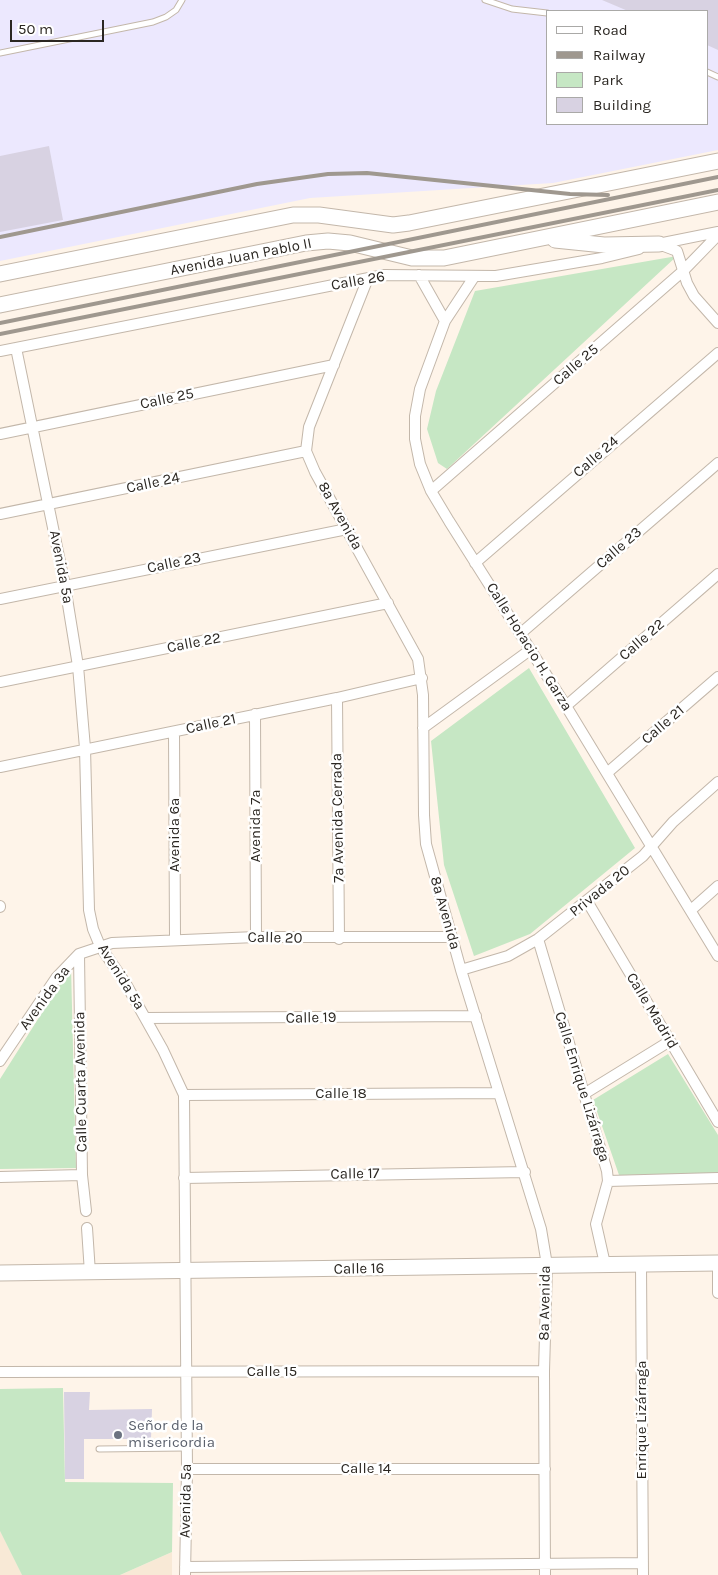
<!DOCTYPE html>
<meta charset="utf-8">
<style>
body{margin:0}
#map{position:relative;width:718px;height:1575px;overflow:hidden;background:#fef4e9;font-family:Karla,sans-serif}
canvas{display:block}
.legend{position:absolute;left:546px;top:10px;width:162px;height:115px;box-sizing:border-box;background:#fff;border:1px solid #aaa9a7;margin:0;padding:6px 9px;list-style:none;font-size:15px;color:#2b2722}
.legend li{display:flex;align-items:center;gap:10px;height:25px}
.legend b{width:25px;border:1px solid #aaa9a7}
.scale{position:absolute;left:10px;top:20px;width:94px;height:22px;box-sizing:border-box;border:2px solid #2b2722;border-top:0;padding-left:6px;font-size:15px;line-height:18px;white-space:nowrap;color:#2b2722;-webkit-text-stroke:4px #fff;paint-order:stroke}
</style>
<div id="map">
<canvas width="718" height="1575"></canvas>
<ul class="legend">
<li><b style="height:6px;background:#fff"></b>Road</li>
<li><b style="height:6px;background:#9f988f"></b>Railway</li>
<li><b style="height:14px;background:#c6e7c4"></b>Park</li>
<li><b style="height:14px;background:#d8d2e2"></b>Building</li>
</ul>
<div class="scale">50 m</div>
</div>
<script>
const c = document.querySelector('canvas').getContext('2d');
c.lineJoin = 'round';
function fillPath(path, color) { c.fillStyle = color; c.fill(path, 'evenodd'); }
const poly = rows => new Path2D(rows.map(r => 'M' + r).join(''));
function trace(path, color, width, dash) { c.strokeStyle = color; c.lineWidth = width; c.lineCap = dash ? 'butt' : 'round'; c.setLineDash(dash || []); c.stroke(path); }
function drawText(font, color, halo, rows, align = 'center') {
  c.font = font + ' Karla,sans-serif'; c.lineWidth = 5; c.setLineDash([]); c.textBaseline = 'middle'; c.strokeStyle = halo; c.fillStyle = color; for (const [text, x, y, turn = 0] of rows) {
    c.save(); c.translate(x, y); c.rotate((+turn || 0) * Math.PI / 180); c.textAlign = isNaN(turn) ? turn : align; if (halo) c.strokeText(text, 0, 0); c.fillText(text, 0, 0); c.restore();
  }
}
fillPath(poly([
 [0,0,718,0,718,150,553,183,310,198,0,261],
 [547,11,707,11,707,124,547,124]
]), '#ece8fe');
fillPath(poly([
 [0,1531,22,1575,0,1575],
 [172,1552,172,1575,120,1575]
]), '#f8e9d6');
fillPath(poly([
 [677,256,447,469,438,463,427,429,436,391,475,291],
 [529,668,635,848,530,934,474,956,444,865,431,741],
 [71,967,76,1168,0,1169,0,1079],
 [668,1054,718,1135,718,1174,619,1175,593,1100],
 [63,1388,65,1482,173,1483,172,1552,120,1575,22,1575,0,1531,0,1389]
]), '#c6e7c4');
fillPath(poly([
 [602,0,718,0,718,50,707,45,707,11,628,11],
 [49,146,63,220,0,232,0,156],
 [64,1392,90,1392,89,1410,152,1409,151,1439,84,1439,84,1479,65,1479]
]), '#d8d2e2');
const lane = poly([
 [485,0,512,9,547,13],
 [0,53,153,22,166,17,176,10,182,0],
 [707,72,718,77],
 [99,1449,186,1448]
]);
const street = poly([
 [653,245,718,232],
 [661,245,677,251,687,283,694,296,718,323],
 [419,275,445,321],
 [474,277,445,321,420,389,415,416,415,439,420,464,431,491,449,521,566,706,718,956],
 [368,278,309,427,306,451,315,472,418,659,423,695,424,815,426,844,461,970,541,1229,547,1265,544,1371,545,1575],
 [16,348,65,586,78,666,85,748,89,910,93,929,100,946,126,984,163,1050,184,1095,187,1469,185,1575],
 [0,351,384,275,496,276,602,258,639,249],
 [0,434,334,365],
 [431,491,683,271,718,235],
 [0,514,306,451],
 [475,563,718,353],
 [0,599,347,529],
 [520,634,718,463],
 [0,682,388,603],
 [337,698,339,939],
 [566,706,718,574],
 [255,714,256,937],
 [423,728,530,650],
 [174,732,175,939],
 [0,767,337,698,422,678],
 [607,773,718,677],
 [587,901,718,1122],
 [0,907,0,906],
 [691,910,718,886],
 [538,939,607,1171,608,1181,596,1224,605,1264],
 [79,954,82,1175,86,1211],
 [461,970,508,956,538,939,643,856,673,822,718,782],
 [146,1018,476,1016],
 [0,1061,56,978,79,954,112,943,256,937,452,937],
 [584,1094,670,1041],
 [184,1095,499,1093],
 [0,1177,82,1175],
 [184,1178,525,1172],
 [608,1181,718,1178],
 [87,1228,90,1273],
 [718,1263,718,1293],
 [641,1265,643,1575],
 [0,1372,544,1371],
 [187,1469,545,1469],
 [185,1567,643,1563]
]);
const secondary = poly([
 [555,240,604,245,659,244],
 [0,274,293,215,319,215,393,225,409,223,718,161],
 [0,305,306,243,328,241,350,243,412,258,444,258,718,202],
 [0,1273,718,1263]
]);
trace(lane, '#c3b7aa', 7);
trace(street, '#c3b7aa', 12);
trace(secondary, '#c3b7aa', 17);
trace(lane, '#fff', 5);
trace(street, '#fff', 10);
trace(secondary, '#fff', 15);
trace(poly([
 [0,237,257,184,328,174,367,173,570,194,608,195],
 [0,323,718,177],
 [0,334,718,190]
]), '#9f988f', 4);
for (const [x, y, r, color] of [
 [118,1435,5,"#6b7280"]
]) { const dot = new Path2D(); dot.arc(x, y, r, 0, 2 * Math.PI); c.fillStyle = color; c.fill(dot); trace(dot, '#fff', 2); }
drawText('15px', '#2b2722', '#fff', [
 ["Avenida Juan Pablo II",241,257,-11],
 ["Calle 26",358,281,-10],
 ["Calle 25",576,365,-41],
 ["Calle 25",167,399,-12],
 ["Calle 24",596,457,-41],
 ["Calle 24",153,483,-12],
 ["8a Avenida",340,516,61],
 ["Calle 23",619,548,-41],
 ["Calle 23",174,563,-12],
 ["Avenida 5a",61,567,79],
 ["Calle 22",642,640,-41],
 ["Calle 22",194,643,-11],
 ["Calle Horacio H. Garza",529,647,58],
 ["Calle 21",211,724,-12],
 ["Calle 21",663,725,-41],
 ["7a Avenida Cerrada",338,818,-91],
 ["Avenida 7a",256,826,-90],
 ["Avenida 6a",175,835,-90],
 ["Privada 20",600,891,-39],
 ["8a Avenida",445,913,74],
 ["Calle 20",275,938,1],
 ["Avenida 5a",121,977,58],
 ["Avenida 3a",45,998,-54],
 ["Calle Madrid",652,1011,59],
 ["Calle 19",311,1018,-1],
 ["Calle Cuarta Avenida",81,1082,-91],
 ["Calle Enrique Lizárraga",582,1087,73],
 ["Calle 18",341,1094],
 ["Calle 17",355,1174,-1],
 ["Calle 16",359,1269,-1],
 ["8a Avenida",545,1303,-89],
 ["Calle 15",272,1372],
 ["Enrique Lizárraga",642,1420,-90],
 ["Calle 14",366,1469],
 ["Avenida 5a",186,1501,-89]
]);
drawText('15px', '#5b616d', '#fff', [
 ["Señor de la",128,1426],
 ["misericordia",128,1443]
], 'left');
</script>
